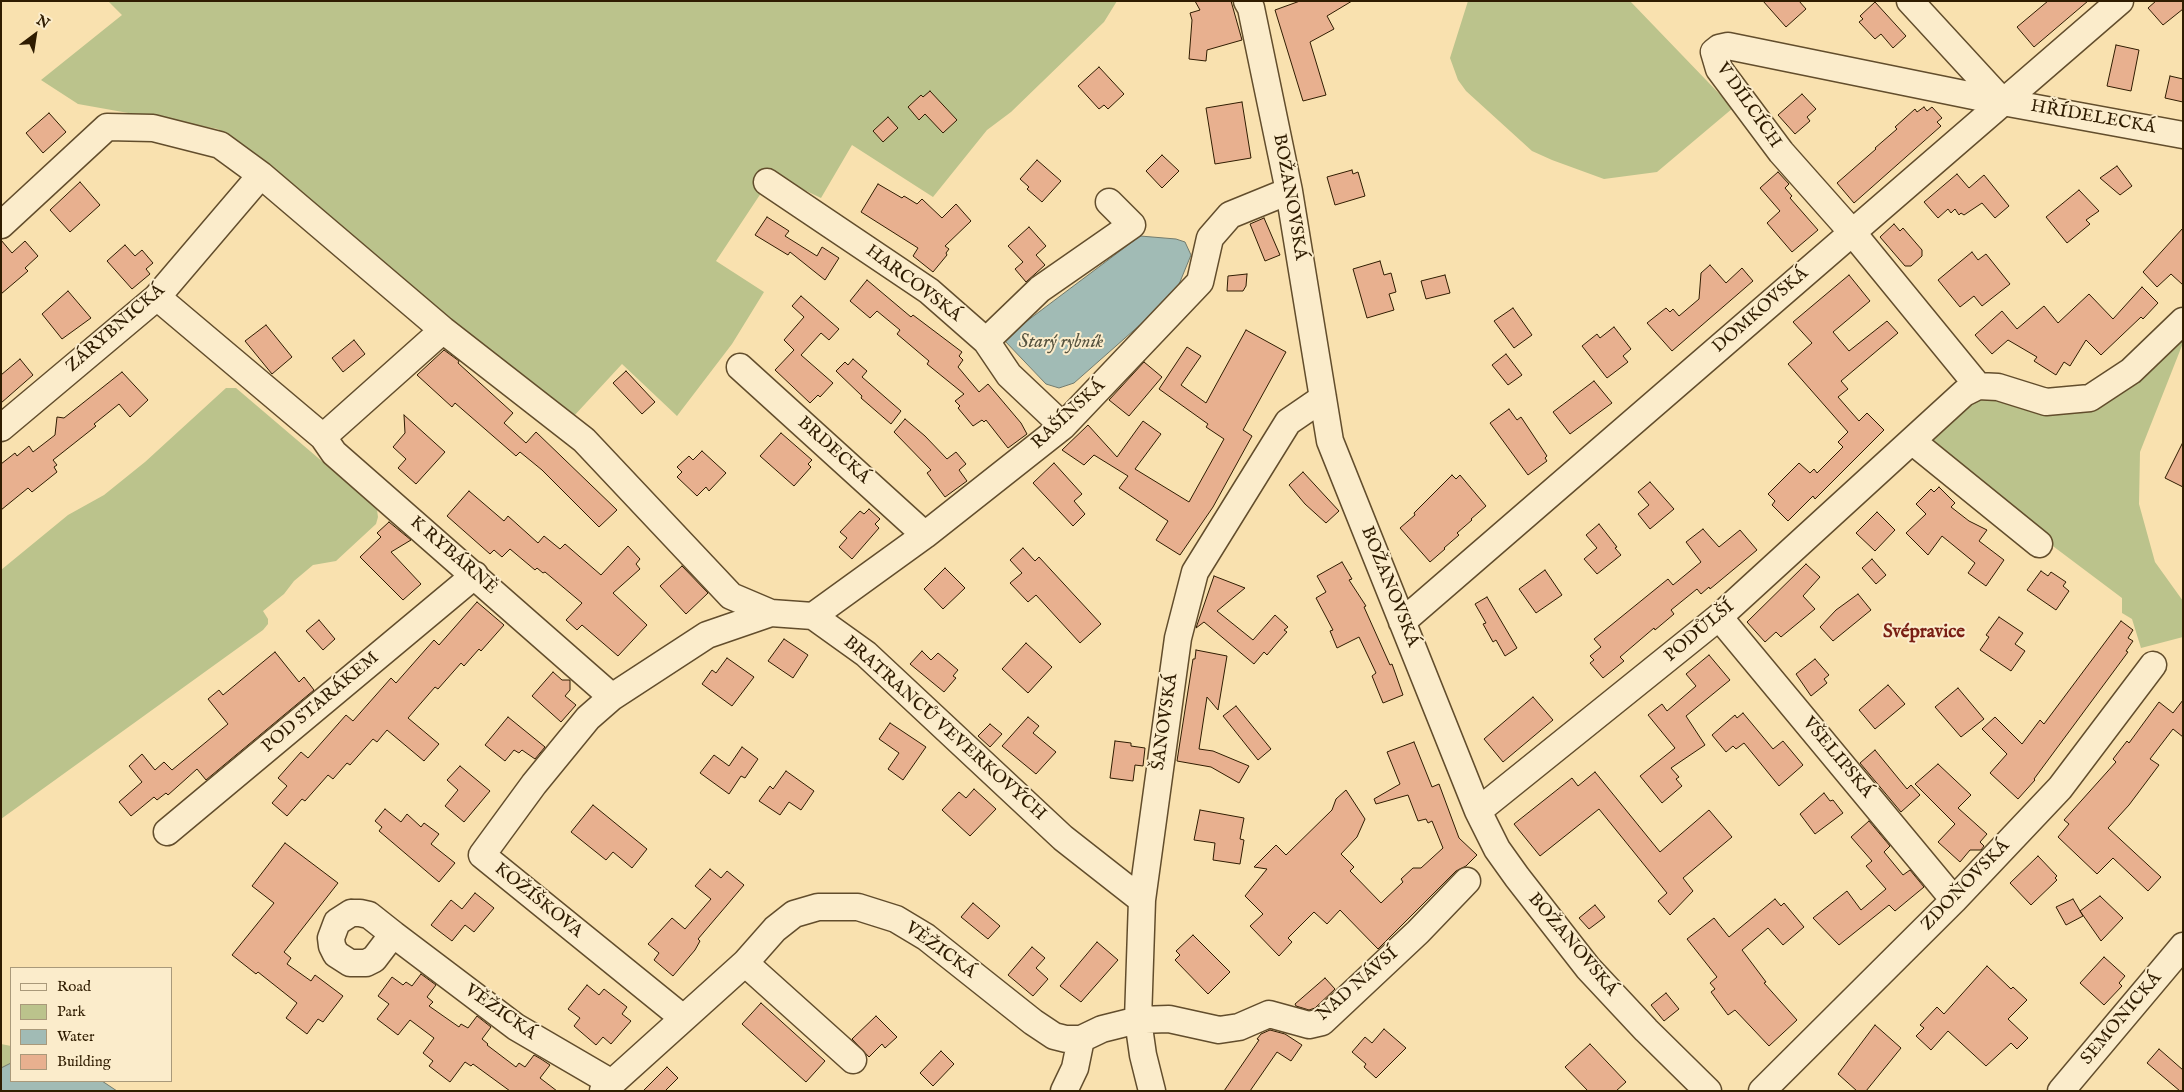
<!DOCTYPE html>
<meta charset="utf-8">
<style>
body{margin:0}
#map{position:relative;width:2184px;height:1092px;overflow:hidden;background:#f9e1af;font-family:"IM FELL English",serif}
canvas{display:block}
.frame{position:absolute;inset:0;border:2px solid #2f1c01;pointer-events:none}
.legend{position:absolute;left:10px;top:967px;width:162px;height:115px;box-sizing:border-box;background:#fbeccb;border:1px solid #a9997a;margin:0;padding:6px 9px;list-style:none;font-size:15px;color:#2f1c01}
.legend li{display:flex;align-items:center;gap:10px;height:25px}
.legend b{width:25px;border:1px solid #a9997a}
.north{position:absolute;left:10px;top:10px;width:50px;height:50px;-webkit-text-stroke:4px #fbeccb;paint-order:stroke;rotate:31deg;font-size:14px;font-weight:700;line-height:20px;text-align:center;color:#2f1c01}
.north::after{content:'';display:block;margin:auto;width:18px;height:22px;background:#2f1c01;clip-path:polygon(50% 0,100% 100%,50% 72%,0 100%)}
</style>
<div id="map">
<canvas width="2184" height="1092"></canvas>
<div class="frame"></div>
<ul class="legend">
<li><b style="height:6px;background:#fbeccb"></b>Road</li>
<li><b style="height:14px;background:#bbc38c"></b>Park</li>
<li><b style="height:14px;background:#a1bbb5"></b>Water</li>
<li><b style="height:14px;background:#e8b08f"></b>Building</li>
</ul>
<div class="north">N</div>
</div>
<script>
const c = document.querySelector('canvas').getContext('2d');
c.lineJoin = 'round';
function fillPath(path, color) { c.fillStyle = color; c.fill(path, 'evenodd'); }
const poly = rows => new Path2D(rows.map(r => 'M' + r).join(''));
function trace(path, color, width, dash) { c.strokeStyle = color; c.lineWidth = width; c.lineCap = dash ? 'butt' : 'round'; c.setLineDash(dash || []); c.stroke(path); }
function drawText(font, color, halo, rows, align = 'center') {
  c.font = font + ' "IM FELL English",serif'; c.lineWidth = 4; c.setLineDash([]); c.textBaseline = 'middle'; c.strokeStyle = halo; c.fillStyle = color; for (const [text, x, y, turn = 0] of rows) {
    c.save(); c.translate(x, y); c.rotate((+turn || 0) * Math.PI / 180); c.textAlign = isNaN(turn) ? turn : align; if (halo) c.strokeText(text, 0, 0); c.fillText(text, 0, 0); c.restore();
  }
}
fillPath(poly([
 [108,1,1117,1,1104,22,1011,112,987,130,933,197,852,145,821,198,773,175,716,261,764,292,732,344,677,416,622,364,573,417,366,253,218,129,78,104,41,80,122,15],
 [1468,1,1630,1,1733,108,1657,172,1604,179,1552,160,1532,151,1466,91,1458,80,1450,58],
 [2183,329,2183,343,2140,452,2139,504,2155,562,2183,601,2183,637,2141,648,2132,619,2122,613,2122,598,1965,480,1923,442,1967,398,1987,393,2045,410],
 [226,388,236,388,371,503,377,510,378,517,376,524,336,561,313,565,294,581,284,594,263,611,268,619,268,624,263,630,1,819,1,570,68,515,104,495,145,462],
 [1,1044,11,1046,11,1063,1,1068]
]), '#bbc38c');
const water = poly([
 [1140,236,1176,239,1185,242,1191,255,1175,294,1074,383,1059,388,1046,384,1003,339,1140,236],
 [11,1063,11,1081,102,1081,117,1091,1,1091,1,1068,11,1063]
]);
fillPath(water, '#a1bbb5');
trace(water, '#737b6d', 1);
const building = poly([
 [1195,1,1231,1,1242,40,1207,50,1206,61,1189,59,1192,20,1190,13,1200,10,1195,1],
 [1300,1,1352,1,1327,16,1334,29,1310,42,1326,95,1303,101,1275,10,1300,1],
 [1763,1,1799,1,1806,9,1786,27,1763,1],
 [2048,1,2088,1,2034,47,2017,27,2048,1],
 [2156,1,2183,1,2183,9,2163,25,2148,8,2156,1],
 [1875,2,1906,36,1893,48,1881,34,1875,39,1859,22,1863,19,1860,16,1875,2],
 [2116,45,2139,50,2131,91,2107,86,2116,45],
 [1099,67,1124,94,1108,109,1104,105,1099,109,1078,86,1099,67],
 [2170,76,2183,79,2183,102,2165,98,2170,76],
 [930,91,957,120,943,133,925,114,919,120,908,107,921,95,923,97,930,91],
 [1802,94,1816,109,1807,117,1810,121,1795,134,1778,115,1802,94],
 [1242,102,1251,158,1215,164,1206,108,1242,102],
 [1924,107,1927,111,1932,107,1942,118,1937,122,1941,126,1854,203,1837,183,1876,149,1875,148,1897,129,1895,127,1915,109,1917,112,1924,107],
 [49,113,66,132,43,153,26,133,49,113],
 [888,117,898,128,883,142,873,131,888,117],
 [1162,155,1179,171,1162,188,1146,171,1162,155],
 [1037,160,1061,181,1042,202,1027,189,1029,187,1020,179,1037,160],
 [2117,166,2132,186,2120,195,2100,178,2117,166],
 [1352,170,1353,174,1358,172,1365,196,1335,205,1327,177,1352,170],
 [1778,172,1789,184,1785,188,1792,196,1790,198,1818,230,1792,252,1767,223,1780,211,1760,188,1778,172],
 [1957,174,1969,188,1984,175,2009,206,1995,218,1982,203,1964,215,1961,213,1959,215,1955,209,1951,213,1948,209,1938,218,1924,202,1957,174],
 [80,182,100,205,70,232,50,210,80,182],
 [878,184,902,198,904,196,917,204,922,199,942,218,956,204,971,221,945,246,949,249,946,253,947,255,933,272,913,256,918,248,861,212,878,184],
 [2079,190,2099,211,2086,220,2090,224,2067,243,2046,217,2079,190],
 [767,217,789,231,785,236,817,256,822,247,839,258,825,280,790,252,788,255,755,235,767,217],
 [1264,218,1280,255,1265,261,1250,224,1264,218],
 [1894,224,1900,231,1903,228,1922,250,1922,256,1911,266,1905,266,1880,237,1894,224],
 [1029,227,1046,246,1036,255,1045,265,1026,282,1015,269,1023,262,1008,246,1029,227],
 [2183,228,2183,285,2171,274,2157,287,2143,272,2183,228],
 [1,240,12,253,25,241,38,256,25,268,28,271,1,294,1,240],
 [125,245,135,256,142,250,153,263,146,269,150,274,132,289,107,261,125,245],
 [1972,252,1978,260,1986,254,2010,284,1982,306,1974,296,1960,307,1938,280,1972,252],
 [1380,261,1384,275,1391,273,1396,292,1389,294,1394,310,1367,318,1353,269,1380,261],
 [1710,265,1726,283,1742,268,1753,281,1672,351,1647,323,1666,308,1670,312,1673,309,1679,316,1699,299,1701,273,1710,265],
 [1247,274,1246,286,1243,291,1227,291,1228,276,1247,274],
 [1445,275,1450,293,1426,299,1421,281,1445,275],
 [1849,275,1870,301,1833,332,1849,351,1887,321,1898,333,1841,381,1848,389,1838,397,1859,421,1867,413,1884,430,1815,499,1813,496,1788,521,1772,505,1775,501,1768,494,1799,463,1810,473,1814,469,1817,473,1843,447,1838,442,1848,432,1788,364,1812,343,1793,322,1849,275],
 [867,280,911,317,913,315,962,352,959,356,963,360,958,367,979,392,988,384,1021,423,1027,434,1008,448,986,420,984,422,982,420,973,426,958,408,960,406,955,401,964,394,927,364,929,361,897,334,900,330,877,311,870,318,850,301,867,280],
 [2142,287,2158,303,2143,319,2141,317,2101,355,2086,340,2070,366,2064,362,2056,375,2034,361,2037,357,2008,340,1992,354,1975,335,2002,311,2017,329,2044,306,2058,323,2089,294,2113,319,2142,287],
 [68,291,91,318,62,339,42,314,68,291],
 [801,296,839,329,829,340,821,333,801,355,833,383,820,397,818,395,810,403,775,370,794,350,784,340,804,317,792,306,801,296],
 [1513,308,1532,335,1514,348,1494,321,1513,308],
 [266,325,292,357,272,374,245,341,266,325],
 [1614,327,1631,349,1623,356,1628,362,1607,378,1582,346,1597,334,1600,338,1614,327],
 [1246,330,1286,352,1243,430,1252,436,1213,507,1180,555,1156,540,1168,521,1119,488,1128,476,1094,455,1084,465,1062,450,1088,425,1117,457,1143,421,1161,434,1135,469,1189,502,1224,439,1206,427,1208,424,1159,389,1187,347,1201,356,1181,385,1206,403,1246,330],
 [354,340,365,354,343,372,332,358,354,340],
 [444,350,459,361,458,363,513,413,504,423,526,443,536,432,617,510,599,527,542,470,520,452,516,456,455,403,452,407,417,375,444,350],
 [1506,354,1522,375,1508,385,1492,365,1506,354],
 [20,359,33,375,1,403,1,375,20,359],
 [853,359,867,371,862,377,901,411,891,424,861,398,862,396,836,371,845,362,848,365,853,359],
 [1144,362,1162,377,1129,416,1109,400,1144,362],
 [626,371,655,402,642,414,613,383,626,371],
 [122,372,148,400,130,417,119,404,94,424,96,426,53,460,57,465,54,467,57,472,32,492,28,488,1,510,1,464,15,453,17,456,29,446,33,452,55,435,57,417,64,418,122,372],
 [1594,381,1612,403,1570,434,1553,412,1594,381],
 [1509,409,1517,420,1521,417,1547,456,1545,458,1547,461,1528,475,1490,423,1509,409],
 [404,415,445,452,416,484,398,468,406,459,393,447,405,433,404,415],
 [905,419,925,436,947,459,956,452,966,464,959,470,967,481,945,497,927,473,931,470,894,432,905,419],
 [781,433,812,460,808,464,811,467,794,486,760,456,781,433],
 [2183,442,2183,487,2165,478,2183,442],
 [702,451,726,473,709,491,706,487,697,496,677,477,682,472,677,467,689,456,693,460,702,451],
 [1054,463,1082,494,1074,501,1085,514,1073,526,1033,483,1054,463],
 [1303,472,1339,511,1326,523,1305,504,1289,485,1303,472],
 [1452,475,1456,479,1460,475,1486,506,1471,519,1472,520,1457,533,1459,535,1444,548,1445,549,1430,562,1400,528,1415,515,1414,513,1452,475],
 [1650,482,1674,509,1650,529,1638,514,1649,505,1638,492,1650,482],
 [1939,487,1955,503,1951,507,1969,521,1987,530,1979,541,2004,560,1986,586,1968,573,1975,563,1942,536,1928,555,1906,533,1926,514,1916,504,1931,489,1934,492,1939,487],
 [469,491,504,521,508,516,538,543,544,536,560,549,565,544,601,575,628,546,640,559,636,564,640,569,613,593,647,625,618,656,582,625,577,630,566,620,582,603,545,572,543,573,537,568,535,570,510,549,502,557,494,550,490,554,447,516,469,491],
 [869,509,880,519,875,524,879,528,852,559,839,547,847,538,840,532,860,511,864,514,869,509],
 [1877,512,1895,530,1875,551,1856,533,1877,512],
 [389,522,411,540,391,552,421,584,403,600,360,557,381,537,377,533,389,522],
 [1599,524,1617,547,1615,548,1621,555,1597,574,1584,559,1597,548,1586,535,1599,524],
 [1703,529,1719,547,1740,530,1757,550,1710,589,1709,587,1701,594,1697,589,1671,610,1674,614,1655,630,1654,628,1620,657,1624,661,1603,678,1590,663,1594,660,1590,656,1601,647,1594,639,1668,579,1673,585,1701,562,1686,542,1703,529],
 [1023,548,1035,561,1039,557,1101,624,1080,643,1036,595,1028,602,1010,583,1022,573,1010,560,1023,548],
 [1872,559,1886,575,1876,584,1862,568,1872,559],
 [1342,562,1352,579,1349,580,1366,606,1364,607,1390,665,1392,664,1403,695,1383,703,1372,676,1376,673,1359,637,1337,648,1330,631,1333,630,1316,598,1326,592,1317,576,1342,562],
 [1806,564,1820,577,1803,596,1815,609,1781,637,1776,632,1765,642,1747,622,1806,564],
 [682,566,708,593,686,614,660,586,682,566],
 [945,568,965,588,943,609,924,589,945,568],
 [1545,570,1562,595,1536,613,1519,589,1545,570],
 [2041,571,2048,576,2051,572,2066,582,2063,586,2069,591,2056,610,2027,590,2041,571],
 [1214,576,1245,588,1217,611,1253,640,1275,615,1288,627,1284,630,1287,632,1278,642,1267,655,1264,652,1254,664,1204,622,1196,628,1214,576],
 [1858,594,1871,610,1833,641,1820,627,1836,610,1858,594],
 [1487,597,1517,648,1505,656,1496,640,1493,642,1483,624,1486,623,1475,604,1487,597],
 [477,602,504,625,481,651,479,649,464,666,461,663,438,689,435,687,408,718,439,744,424,761,387,730,377,742,373,739,350,765,347,763,333,779,328,775,305,801,302,799,287,816,272,803,287,786,278,778,301,752,308,758,346,715,353,721,391,678,396,683,434,640,439,645,477,602],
 [1999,617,2023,633,2015,644,2025,651,2011,671,1980,650,1989,637,1986,635,1999,617],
 [319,620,335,639,323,650,306,631,319,620],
 [2121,621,2133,630,2128,638,2133,641,2126,651,2128,652,2034,779,2035,780,2018,799,1990,773,2007,754,1982,729,1995,717,2022,744,2040,720,2044,724,2121,621],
 [784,639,808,655,793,678,768,661,784,639],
 [1026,643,1052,667,1028,693,1002,669,1026,643],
 [1196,650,1227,656,1218,710,1207,697,1199,749,1213,751,1249,766,1239,783,1211,767,1177,761,1193,659,1195,659,1196,650],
 [922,651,931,660,938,653,958,670,953,676,956,678,944,692,910,664,922,651],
 [275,652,299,682,304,677,314,690,206,780,197,769,168,795,166,793,157,800,154,797,131,816,119,802,142,782,129,766,142,754,155,770,164,762,172,770,228,724,208,699,219,690,223,695,275,652],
 [1709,655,1730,680,1686,716,1705,745,1671,768,1679,777,1676,779,1682,786,1662,803,1640,776,1675,748,1648,715,1662,704,1667,711,1696,686,1686,674,1709,655],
 [727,658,754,677,732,706,702,684,712,670,716,673,727,658],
 [1815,659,1829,675,1824,679,1827,683,1811,696,1796,674,1815,659],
 [553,672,562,680,570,680,570,690,565,696,576,705,561,722,532,696,553,672],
 [1888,685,1905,704,1875,729,1859,710,1888,685],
 [1958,688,1984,719,1961,737,1935,707,1958,688],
 [1533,697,1553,720,1503,762,1484,739,1533,697],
 [2183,700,2183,737,2173,729,2150,759,2159,765,2129,805,2108,828,2161,877,2148,891,2113,858,2097,874,2058,837,2069,824,2064,820,2116,762,2113,759,2127,741,2129,743,2159,702,2173,713,2183,700],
 [1236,706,1271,749,1258,760,1223,716,1236,706],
 [1743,713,1773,749,1783,741,1803,765,1779,786,1744,743,1736,749,1733,746,1726,752,1712,735,1735,715,1737,718,1743,713],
 [508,717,545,747,535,759,522,750,519,753,514,750,505,761,485,745,508,717],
 [1028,717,1039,726,1033,733,1056,752,1036,774,1002,746,1028,717],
 [890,723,926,747,903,780,888,769,899,753,879,739,890,723],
 [990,724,1002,734,990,747,978,736,990,724],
 [1115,741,1131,743,1131,746,1145,748,1143,766,1135,765,1133,781,1110,778,1115,741],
 [1414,742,1432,787,1439,784,1459,838,1477,855,1466,866,1456,871,1378,949,1340,910,1327,924,1314,912,1288,938,1292,942,1279,956,1250,926,1263,914,1245,896,1267,869,1254,867,1276,845,1286,855,1332,810,1336,799,1346,790,1365,819,1357,837,1341,854,1354,867,1350,871,1381,903,1403,882,1401,879,1413,868,1421,868,1443,848,1432,821,1428,823,1426,819,1418,821,1408,795,1376,804,1374,799,1400,784,1387,752,1414,742],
 [742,747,758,759,745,778,741,776,729,794,700,773,714,755,729,766,742,747],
 [1875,750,1907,789,1911,785,1920,795,1901,812,1860,763,1875,750],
 [1938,764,1971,795,1958,808,1987,834,1980,842,1984,846,1981,850,1970,850,1960,862,1938,842,1955,824,1915,784,1938,764],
 [460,766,490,791,464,822,445,806,458,790,447,780,460,766],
 [786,771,814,791,801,810,789,802,780,815,759,801,770,786,773,789,786,771],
 [1595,772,1660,852,1709,810,1732,837,1683,878,1693,891,1670,915,1658,901,1667,893,1599,809,1540,856,1514,824,1572,778,1578,786,1595,772],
 [974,789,996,809,970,836,942,810,959,792,966,798,974,789],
 [1824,793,1830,801,1833,800,1843,813,1815,834,1800,814,1824,793],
 [593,805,647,849,632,868,613,852,606,860,571,832,593,805],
 [385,809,401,822,407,814,421,827,424,823,439,834,431,844,455,863,439,882,379,831,382,827,375,821,385,809],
 [1200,810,1244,818,1240,839,1244,840,1240,864,1213,860,1215,843,1194,840,1200,810],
 [1869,821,1890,846,1884,852,1903,875,1910,870,1924,887,1895,911,1889,905,1839,945,1813,918,1847,891,1861,910,1886,889,1866,866,1872,861,1851,837,1869,821],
 [285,843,338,883,284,952,291,958,287,964,311,981,315,975,343,996,323,1022,318,1019,307,1034,286,1018,297,1003,258,972,256,974,232,955,274,903,252,886,285,843],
 [2038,856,2057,876,2055,878,2057,880,2031,905,2010,883,2038,856],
 [710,869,721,878,727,871,744,885,698,939,700,941,695,950,673,976,654,960,659,953,648,944,672,918,685,929,711,899,695,886,710,869],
 [475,893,494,908,474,932,465,925,452,941,431,925,451,900,462,909,475,893],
 [2100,896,2123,918,2101,941,2080,911,2100,896],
 [1775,899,1781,906,1784,903,1804,927,1783,945,1768,928,1742,950,1766,982,1764,983,1797,1020,1769,1046,1735,1010,1728,1015,1711,992,1715,989,1710,983,1717,977,1687,939,1714,918,1729,937,1775,899],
 [2073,899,2083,916,2066,925,2056,907,2073,899],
 [973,903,1000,926,988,939,961,917,973,903],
 [1595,905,1605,917,1589,929,1579,918,1595,905],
 [1193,935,1230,972,1208,994,1175,960,1180,955,1176,951,1193,935],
 [1097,942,1118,960,1081,1002,1060,986,1097,942],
 [1032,947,1045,958,1036,968,1048,979,1033,996,1008,975,1032,947],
 [2104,957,2125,976,2119,983,2122,986,2104,1005,2080,983,2104,957],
 [1987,966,2011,989,2013,987,2027,1000,2008,1019,2028,1038,2017,1049,2011,1043,1986,1066,1948,1031,1931,1050,1916,1036,1924,1028,1920,1025,1937,1007,1944,1014,1987,966],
 [421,974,436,985,427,997,433,1002,429,1006,459,1027,461,1024,468,1028,477,1016,491,1027,482,1039,488,1044,487,1045,516,1067,519,1063,525,1067,534,1055,541,1059,550,1065,540,1078,557,1091,510,1091,473,1064,471,1066,465,1062,450,1082,429,1066,433,1061,423,1053,434,1038,410,1020,398,1035,377,1019,389,1004,378,996,392,977,403,985,406,982,412,986,421,974],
 [1325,978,1335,989,1315,1008,1309,1010,1296,1006,1295,1004,1325,978],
 [587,985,599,995,604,989,627,1007,622,1014,631,1021,611,1044,603,1037,596,1045,574,1026,580,1018,568,1009,587,985],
 [1666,993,1679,1009,1664,1021,1651,1005,1666,993],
 [761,1003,825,1061,806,1082,742,1024,761,1003],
 [876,1016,897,1037,885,1048,882,1044,869,1057,852,1039,876,1016],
 [1875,1025,1901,1048,1866,1091,1857,1091,1838,1074,1875,1025],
 [1384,1029,1406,1048,1376,1078,1364,1067,1366,1064,1352,1052,1365,1037,1372,1043,1384,1029],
 [1270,1030,1285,1034,1302,1045,1291,1061,1277,1052,1250,1091,1224,1091,1259,1040,1257,1039,1261,1034,1270,1030],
 [1590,1044,1626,1082,1616,1091,1588,1091,1565,1067,1590,1044],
 [2159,1049,2183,1070,2183,1091,2180,1091,2147,1063,2159,1049],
 [941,1051,954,1064,933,1086,920,1073,941,1051],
 [667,1067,678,1078,665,1091,643,1091,667,1067]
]);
fillPath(building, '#e8b08f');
trace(building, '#2f1c01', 1);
const minor = poly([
 [1247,1,1251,8,1289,191,1330,441,1478,811,1497,849,1517,877,1588,968,1646,1030,1708,1091],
 [1910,1,2003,102],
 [767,182,929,291,986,341,1009,375,1063,426],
 [1,225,107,127,153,128,220,145,261,175,443,330,584,440,731,596,771,613,813,616,866,654,1063,838,1142,900],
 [157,297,323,437,334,453,612,697],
 [986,341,1040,289,1132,225,1109,202],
 [740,367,925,535],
 [1978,386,1852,232,1781,152,1719,69,1714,52,1719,48,1728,46,2003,102,2183,135],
 [1978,386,1998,387,2046,402,2090,398,2131,371,2183,321],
 [1,428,157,297,261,175],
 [323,437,443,330],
 [1912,441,2039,544],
 [813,616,925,535,1063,426,1200,282,1210,238,1230,215,1289,191],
 [1719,617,1954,900],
 [1402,622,2120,1],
 [1478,811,1719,617,1964,393,1978,386],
 [167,832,475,575],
 [351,913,360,913,369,915,393,934,374,959,366,963,350,963,336,954,332,946,331,938,337,922,351,913],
 [393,934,516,1027,612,1083],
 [745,963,853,1060],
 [683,1018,482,855,534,784,588,718,612,697,707,635,771,613],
 [603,1091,745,963,775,929,794,914,818,907,858,907,896,919,926,937,1033,1022,1054,1036,1066,1039,1081,1039],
 [1064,1091,1075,1068,1081,1039,1102,1029,1138,1020,1169,1019,1219,1030,1239,1027,1269,1014,1309,1025,1322,1022,1418,932,1467,881],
 [1152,1091,1143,1055,1138,1020,1142,900,1178,638,1195,572,1288,422,1323,398],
 [1762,1091,1954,900,2060,788,2153,665],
 [2061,1091,2183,946]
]);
trace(minor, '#624d2c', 29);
trace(minor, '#fbeccb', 26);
drawText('18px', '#2f1c01', '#fbeccb', [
 ["V DÍLCÍCH",1748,106,55],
 ["HŘÍDELECKÁ",2093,118,10],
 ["BOŽANOVSKÁ",1289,197,80],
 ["HARCOVSKÁ",913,284,37],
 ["DOMKOVSKÁ",1761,311,-41],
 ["ZÁRYBNICKÁ",116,329,-41],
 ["RAŠÍNSKÁ",1069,415,-43],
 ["BRDECKÁ",833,451,42],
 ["K RYBÁRNĚ",453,556,41],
 ["BOŽANOVSKÁ",1389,587,68],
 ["PODŮLŠÍ",1700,632,-40],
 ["POD STARÁKEM",321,703,-40],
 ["ŠANOVSKÁ",1166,722,-82],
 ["BRATRANCŮ VEVERKOVÝCH",944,729,42],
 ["VŠELIPSKÁ",1837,758,50],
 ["ZDOŇOVSKÁ",1966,886,-46],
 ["KOŽÍŠKOVA",538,901,39],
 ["BOŽANOVSKÁ",1572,945,50],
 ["VĚŽICKÁ",940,951,36],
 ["NAD NÁVSÍ",1358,985,-41],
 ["VĚŽICKÁ",500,1013,35],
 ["SEMONICKÁ",2122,1019,-50]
]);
drawText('italic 19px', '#575440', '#fbeccb', [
 ["Starý rybník",1061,343]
]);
drawText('bold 19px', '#7a1f14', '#fbeccb', [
 ["Svépravice",1924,633]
]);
</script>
